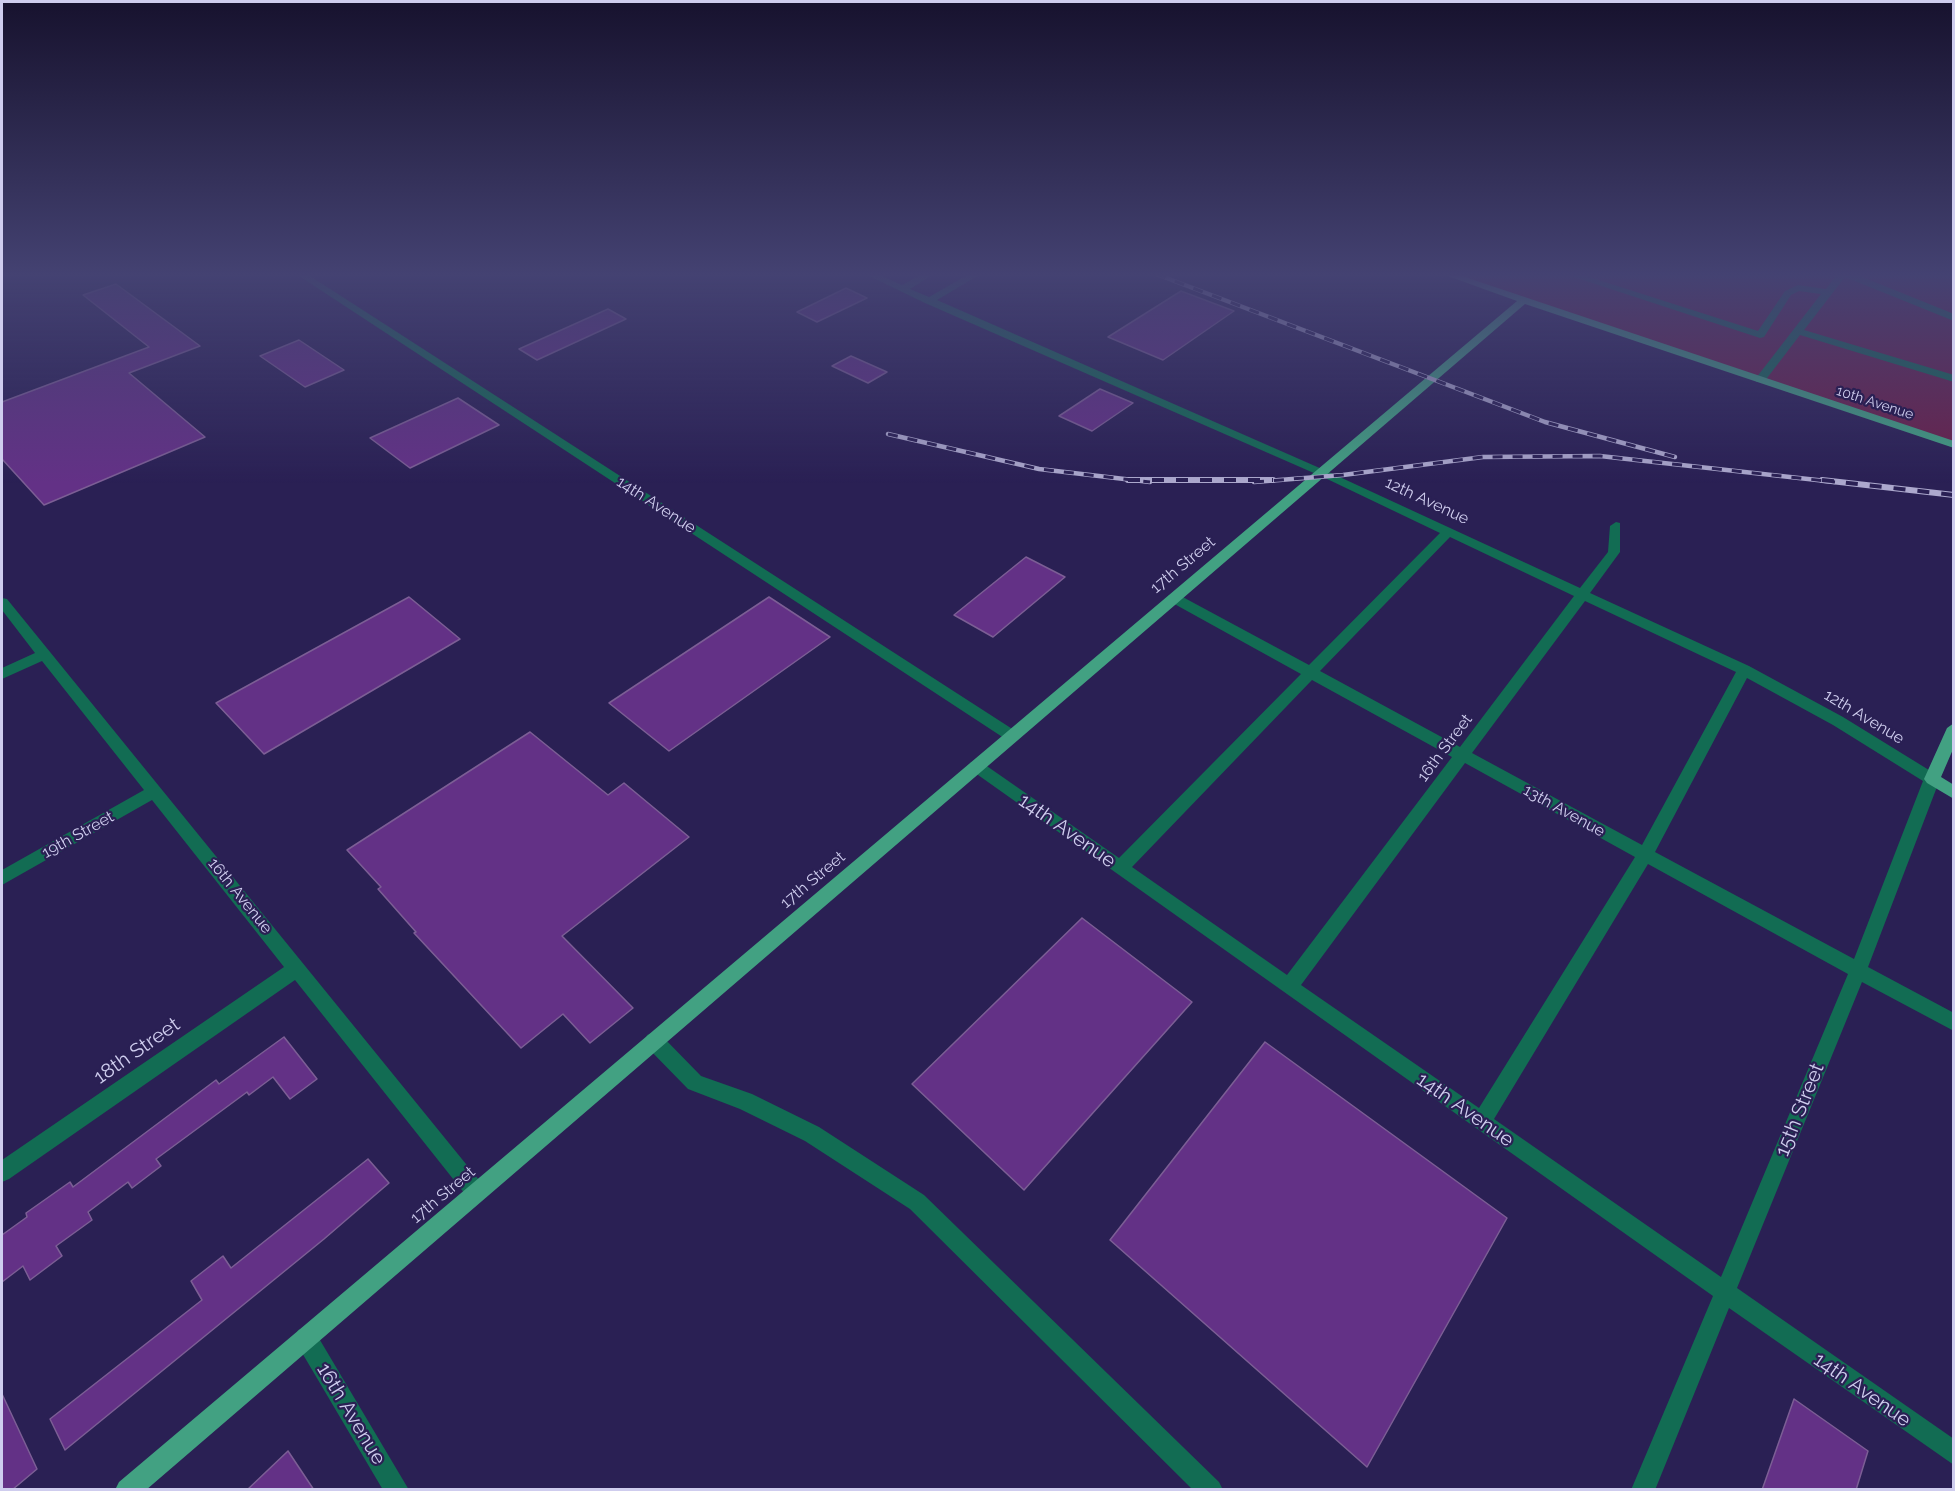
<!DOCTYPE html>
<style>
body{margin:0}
#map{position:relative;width:1955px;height:1491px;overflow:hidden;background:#2a2054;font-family:Raleway,sans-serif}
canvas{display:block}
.frame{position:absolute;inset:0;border:3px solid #cfcdee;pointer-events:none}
</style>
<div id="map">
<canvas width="1955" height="1491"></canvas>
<div class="frame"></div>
</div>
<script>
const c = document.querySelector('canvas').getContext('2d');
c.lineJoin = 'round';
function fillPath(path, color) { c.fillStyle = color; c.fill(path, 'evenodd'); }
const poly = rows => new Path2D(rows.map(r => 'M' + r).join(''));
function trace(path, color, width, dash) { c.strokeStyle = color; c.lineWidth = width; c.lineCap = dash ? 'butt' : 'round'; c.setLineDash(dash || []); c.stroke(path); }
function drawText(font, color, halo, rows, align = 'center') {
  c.font = font + ' Raleway,sans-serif'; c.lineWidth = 4.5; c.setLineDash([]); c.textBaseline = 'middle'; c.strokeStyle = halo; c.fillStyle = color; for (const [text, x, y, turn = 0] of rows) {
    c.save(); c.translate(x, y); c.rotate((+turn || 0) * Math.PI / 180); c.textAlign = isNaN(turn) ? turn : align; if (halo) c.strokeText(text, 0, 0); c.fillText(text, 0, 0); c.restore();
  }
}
fillPath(poly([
 [1446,274,1953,274,1953,445]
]), '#6a204a');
const building = poly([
 [116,284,200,346,129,373,205,437,44,505,2,459,2,402,149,347,83,295,116,284],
 [846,288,867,298,817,322,797,312,846,288],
 [1181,291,1234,311,1163,360,1108,337,1181,291],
 [608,309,626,319,537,360,519,349,608,309],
 [299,340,344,370,305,387,260,356,299,340],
 [851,356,887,372,868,383,832,366,851,356],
 [1100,389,1133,403,1092,431,1059,416,1100,389],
 [458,398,499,425,410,468,370,438,458,398],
 [1026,557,1065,577,993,637,954,615,1026,557],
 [409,597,460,639,264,754,216,703,409,597],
 [769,597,830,637,669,751,609,703,769,597],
 [530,732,608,795,624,783,689,837,562,936,633,1008,590,1043,563,1014,521,1048,414,933,416,932,378,889,381,887,347,850,530,732],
 [1082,918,1192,1002,1024,1190,912,1084,1082,918],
 [284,1037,317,1079,290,1099,273,1077,249,1095,247,1092,156,1159,161,1166,132,1188,128,1182,88,1212,92,1220,56,1246,62,1256,30,1280,23,1266,2,1282,2,1235,27,1217,26,1213,70,1182,73,1187,216,1080,219,1084,284,1037],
 [1265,1042,1507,1218,1367,1467,1110,1240,1265,1042],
 [368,1159,389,1183,324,1239,65,1450,50,1419,202,1300,191,1281,223,1256,231,1268,368,1159],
 [2,1394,37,1469,12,1490,2,1490,2,1394],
 [1794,1399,1868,1451,1856,1490,1762,1490,1794,1399],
 [288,1451,314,1490,247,1490,288,1451]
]);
fillPath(building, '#633186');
trace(building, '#7c5e95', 1.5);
fillPath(poly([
 [296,274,307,274,1017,732,1019,736,1017,740,1007,740,296,274],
 [865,274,878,274,902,285,922,274,934,274,910,289,929,297,969,274,981,274,937,300,1331,473,1580,588,1608,552,1610,526,1616,522,1620,523,1620,552,1590,593,1749,666,1843,717,1937,775,1940,779,1868,967,1954,1013,1954,1031,1862,982,1737,1288,1954,1439,1954,1465,1729,1308,1655,1490,1631,1490,1713,1296,971,770,968,766,971,762,981,762,1119,858,1301,674,1169,601,1167,598,1169,595,1179,595,1309,665,1440,533,1323,477,925,303,865,274],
 [1450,537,1574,596,1460,747,1320,671,1450,537],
 [1585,601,1736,672,1642,845,1472,753,1585,601],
 [1747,678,1833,725,1923,781,1854,959,1655,852,1747,678],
 [1312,680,1452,757,1287,975,1132,867,1312,680],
 [1465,763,1635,857,1479,1108,1301,985,1465,763],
 [1648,864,1848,974,1721,1277,1494,1119,1648,864],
 [1565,274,1580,274,1758,331,1785,291,1798,285,1826,289,1837,274,1855,274,1954,314,1954,321,1845,277,1804,330,1954,375,1954,382,1800,335,1764,382,1756,382,1756,378,1821,294,1799,291,1791,295,1764,337,1760,338,1565,274],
 [2,598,7,599,483,1185,486,1192,483,1199,476,1202,469,1199,295,980,9,1179,2,1182,2,1160,284,967,152,800,2,885,2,870,144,790,42,661,2,679,2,668,35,653,2,610,2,598],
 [654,1032,661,1035,701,1076,752,1094,819,1127,924,1195,1219,1482,1223,1490,1193,1490,910,1209,805,1141,740,1109,688,1089,647,1047,645,1041,647,1035,654,1032],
 [306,1327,314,1330,409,1490,383,1490,298,1346,295,1338,298,1330,306,1327]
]), '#126c53');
fillPath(poly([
 [1442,274,1456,274,1954,441,1954,448,1525,304,146,1490,115,1490,119,1482,1517,301,1442,274],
 [1954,723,1954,747,1941,777,1954,785,1954,799,1927,783,1924,779,1947,728,1954,723]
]), '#42a182');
const railFar1 = poly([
 [1156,274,1545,422,1675,457],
 [888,434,1039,469,1150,482],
 [1254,482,1343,475,1483,457,1600,456,1835,482]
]);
const rail = poly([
 [1128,480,1273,480],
 [1822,480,1954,495]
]);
trace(railFar1, '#aca8cd', 4.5);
trace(rail, '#aca8cd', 6);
trace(railFar1, '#2a2054', 3, [10]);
trace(rail, '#2a2054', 4, [12]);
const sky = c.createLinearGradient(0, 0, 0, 483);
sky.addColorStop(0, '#17122e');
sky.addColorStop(0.57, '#444272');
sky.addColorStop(1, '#44427200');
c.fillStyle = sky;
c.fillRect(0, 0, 1955, 483);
drawText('14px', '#cfcdee', '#2a2054', [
 ["10th Avenue",1875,403,18]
]);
drawText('16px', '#cfcdee', '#2a2054', [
 ["12th Avenue",1427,501,25],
 ["14th Avenue",656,505,33],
 ["17th Street",1183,565,-40],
 ["12th Avenue",1864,717,31],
 ["16th Street",1445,748,-53],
 ["13th Avenue",1564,811,29],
 ["19th Street",78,835,-29],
 ["17th Street",813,880,-40],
 ["16th Avenue",240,896,51],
 ["17th Street",443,1195,-40]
]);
drawText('20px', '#cfcdee', '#2a2054', [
 ["14th Avenue",1067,831,35],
 ["18th Street",137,1051,-35],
 ["14th Avenue",1465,1110,35],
 ["15th Street",1800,1110,-68],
 ["14th Avenue",1862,1390,35],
 ["16th Avenue",351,1414,59]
]);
</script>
